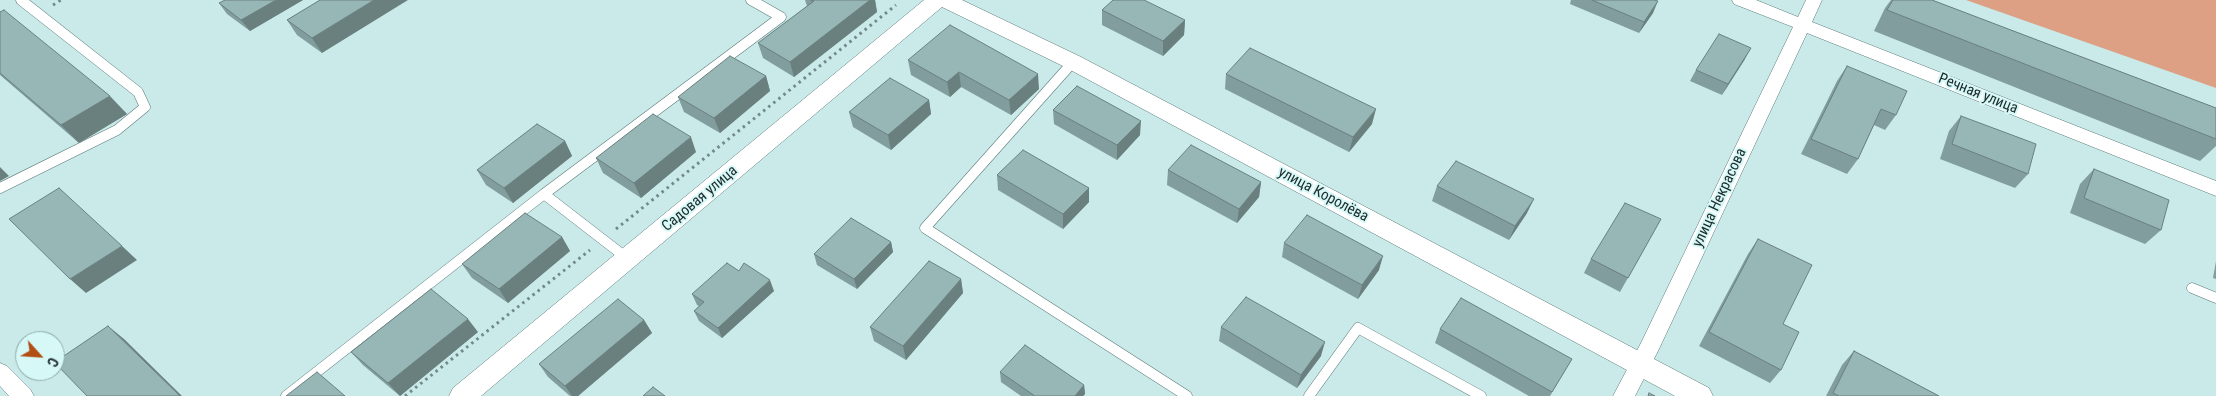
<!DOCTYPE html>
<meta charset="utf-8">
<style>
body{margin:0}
#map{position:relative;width:2216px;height:396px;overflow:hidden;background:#c9eae9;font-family:"Roboto Condensed",sans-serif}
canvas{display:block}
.north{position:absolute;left:15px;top:331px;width:50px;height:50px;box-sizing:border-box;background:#d6f8f7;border:1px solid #8da7a6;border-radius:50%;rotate:116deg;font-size:14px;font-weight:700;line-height:20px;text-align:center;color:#202d2d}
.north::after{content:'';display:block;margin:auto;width:18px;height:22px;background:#b24f14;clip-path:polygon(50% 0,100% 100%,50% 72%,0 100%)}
</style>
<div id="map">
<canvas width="2216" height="396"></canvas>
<div class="north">С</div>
</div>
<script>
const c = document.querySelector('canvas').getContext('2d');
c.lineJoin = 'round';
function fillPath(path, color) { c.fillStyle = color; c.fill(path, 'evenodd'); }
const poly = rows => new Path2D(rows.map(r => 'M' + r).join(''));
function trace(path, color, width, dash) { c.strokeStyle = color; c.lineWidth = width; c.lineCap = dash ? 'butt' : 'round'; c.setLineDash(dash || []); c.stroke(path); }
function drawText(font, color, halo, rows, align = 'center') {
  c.font = font + ' "Roboto Condensed",sans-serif'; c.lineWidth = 4; c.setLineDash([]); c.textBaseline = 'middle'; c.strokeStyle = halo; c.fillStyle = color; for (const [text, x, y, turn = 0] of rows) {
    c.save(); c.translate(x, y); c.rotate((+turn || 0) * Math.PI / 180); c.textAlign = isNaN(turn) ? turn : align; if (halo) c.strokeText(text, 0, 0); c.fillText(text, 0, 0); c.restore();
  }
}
fillPath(poly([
 [1966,0,2216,0,2216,88]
]), '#dda084');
const service = poly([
 [1073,62,925,228,1187,396],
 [0,188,117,130,145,107,138,92,21,0],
 [544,194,628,259],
 [2192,288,2216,298],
 [286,396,544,194,781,17,751,0],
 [1309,396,1358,328,1481,396]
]);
const minor = poly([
 [1732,0,1756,0,1798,17,1806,0,1822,0,1812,22,2216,181,2216,196,1807,33,1659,349,1635,396,1613,396,1641,343,1793,27,1734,4,1732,0],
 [0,363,7,366,30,389,34,396,9,396,0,386,0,363]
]);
const tertiary = poly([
 [924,0,962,0,1081,57,1709,388,1713,396,1675,396,1065,67,942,7,481,396,449,396,453,388,924,0]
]);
trace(service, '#5c7a7a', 11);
trace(minor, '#5c7a7a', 1);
trace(tertiary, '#5c7a7a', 1);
trace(poly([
 [53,5,61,0],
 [616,229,896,5],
 [405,396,590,250]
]), '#738989', 3, [2.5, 4]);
trace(service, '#fff', 10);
fillPath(minor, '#fff');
fillPath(tertiary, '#fff');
fillPath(poly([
 [303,0,250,31,227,14,219,3],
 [320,0,322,53,297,35,287,20],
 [805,0,875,0,877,12,794,77,763,58,758,43,807,6],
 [1571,0,1654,0,1653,13,1639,33,1570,4],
 [1891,0,1932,0,2216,108,2216,146,2200,161,1874,31,1885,8],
 [1102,10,1185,20,1184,35,1163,56,1102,25],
 [0,12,127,114,79,143,0,75],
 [1745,59,1722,95,1690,81,1696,70],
 [908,60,1039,89,1011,115,961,87,950,97,911,75],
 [1847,66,1896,115,1885,130,1874,125,1858,159,1847,174,1801,154,1837,81],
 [1226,74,1372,124,1349,152,1225,89],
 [766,76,770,91,720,133,684,112,678,97],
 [929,100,931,114,891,150,853,127,849,112],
 [1053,110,1140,135,1117,160,1054,124],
 [1961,116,2028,174,2015,188,1940,159,1949,131],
 [565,141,572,156,513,203,486,185,477,170],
 [696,152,641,198,603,173,596,158],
 [2094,169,2161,230,2145,244,2070,213,2080,184],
 [1168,170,1261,182,1259,197,1237,223,1167,185],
 [997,175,1089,188,1089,202,1063,229,998,190],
 [1437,186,1527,213,1509,240,1432,201],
 [1661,219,1620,292,1584,273,1591,259],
 [562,237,570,251,508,303,472,278,462,264],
 [1758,239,1781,370,1770,383,1699,346,1748,254],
 [891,242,893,252,857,289,817,265,814,254],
 [1284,243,1379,270,1358,299,1282,257],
 [2216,261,2216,279,2213,278],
 [739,271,774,291,722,338,699,321,694,311,699,306,697,305,692,294],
 [961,279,963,293,906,360,874,341,870,327],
 [644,320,652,333,578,396,570,396,548,377,539,364],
 [1221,327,1321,356,1297,388,1219,341],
 [1440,329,1572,359,1550,396,1529,396,1435,343],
 [478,332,400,396,363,365,351,352],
 [1854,351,1939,396,1826,396,1842,365],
 [1000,372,1084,385,1085,394,1083,396,1021,396,1001,382]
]), '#829d9d');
fillPath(poly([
 [276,0,303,0,250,31,241,20],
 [374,0,408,0,322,53,312,38],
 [870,0,875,0,877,12,794,77,790,62],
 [1658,1,1653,13,1639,33,1644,22],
 [1185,20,1184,35,1163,56,1163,41],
 [1751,48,1745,59,1722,95,1728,84],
 [959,72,961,87,950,97,947,82],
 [1038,74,1039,89,1011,115,1009,100],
 [766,76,770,91,720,133,714,118],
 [110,96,127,114,79,143,61,125],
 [929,100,931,114,891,150,888,135],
 [1376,109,1372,124,1349,152,1353,137],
 [1141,121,1140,135,1117,160,1117,145],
 [691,137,696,152,641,198,634,183],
 [565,141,572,156,513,203,504,188],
 [0,167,9,176,0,181],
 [1261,182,1259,197,1237,223,1239,209],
 [1089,188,1089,202,1063,229,1063,214],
 [1534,199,1527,213,1509,240,1515,226],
 [562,237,570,251,508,303,499,289],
 [891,242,893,252,857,289,854,279],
 [122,246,137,260,86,293,70,279],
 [1383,256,1379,270,1358,299,1362,285],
 [961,279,963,293,906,360,903,346],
 [770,280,774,291,722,338,718,328],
 [468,319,478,332,400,396,388,383],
 [644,320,652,333,578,396,572,396,565,386],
 [108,326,124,339,182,396,180,396],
 [1325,342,1321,356,1297,388,1301,375],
 [1084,385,1085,394,1083,396,1075,396]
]), '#6a807f');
const building = poly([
 [225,0,276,0,241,20,219,3,225,0],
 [320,0,374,0,312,38,287,20,320,0],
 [811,0,870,0,790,62,758,43,814,1,811,0],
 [1113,0,1144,0,1185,20,1163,41,1102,10,1113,0],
 [1592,0,1654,0,1658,1,1644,22,1592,0],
 [1893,0,1932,0,2216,108,2216,139,1887,10,1893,0],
 [4,10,110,96,61,125,0,73,0,12,4,10],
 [950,25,1038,74,1009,100,959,72,947,82,908,60,950,25],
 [1719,34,1751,48,1728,84,1696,70,1719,34],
 [1250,48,1376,109,1353,137,1226,74,1250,48],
 [730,56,766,76,714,118,678,97,730,56],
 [1847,66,1907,91,1896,115,1881,109,1858,159,1811,139,1847,66],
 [890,78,929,100,888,135,849,112,890,78],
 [1077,86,1141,121,1117,145,1053,110,1077,86],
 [653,114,691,137,634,183,596,158,653,114],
 [1961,116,2036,144,2028,174,1952,144,1961,116],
 [537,124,565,141,504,188,477,170,537,124],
 [1191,145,1261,182,1239,209,1168,170,1191,145],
 [1023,150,1089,188,1063,214,997,175,1023,150],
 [1456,161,1534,199,1515,226,1437,186,1456,161],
 [2094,169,2169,200,2161,230,2084,198,2094,169],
 [59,188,122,246,70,279,9,219,59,188],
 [1625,203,1661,219,1628,278,1591,259,1625,203],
 [525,213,562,237,499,289,462,264,525,213],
 [1307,215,1383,256,1362,285,1284,243,1307,215],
 [851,218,891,242,854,279,814,254,851,218],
 [1758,239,1812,265,1783,324,1799,332,1781,370,1709,332,1758,239],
 [929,261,961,279,903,346,870,327,929,261],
 [727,263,739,271,744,263,770,280,718,328,694,311,704,302,692,294,727,263],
 [431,289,468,319,388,383,351,352,431,289],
 [1246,297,1325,342,1301,375,1221,327,1246,297],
 [1461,298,1572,359,1552,392,1440,329,1461,298],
 [618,299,644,320,565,386,539,364,618,299],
 [108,326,180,396,87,396,55,363,55,362,108,326],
 [1025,345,1084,385,1075,396,1035,396,1000,372,1025,345],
 [1854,351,1939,396,1839,396,1833,393,1854,351],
 [317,372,345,396,286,396,317,372],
 [653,387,665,396,643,396,653,387],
 [1649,393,1655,396,1648,396,1649,393]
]);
fillPath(building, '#97b7b6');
trace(building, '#6a807f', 1);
drawText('15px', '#202d2d', '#d6f8f7', [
 ["Речная улица",1978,94,22],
 ["улица Королёва",1323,195,28],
 ["улица Некрасова",1720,198,-65],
 ["Садовая улица",700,199,-40]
]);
</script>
